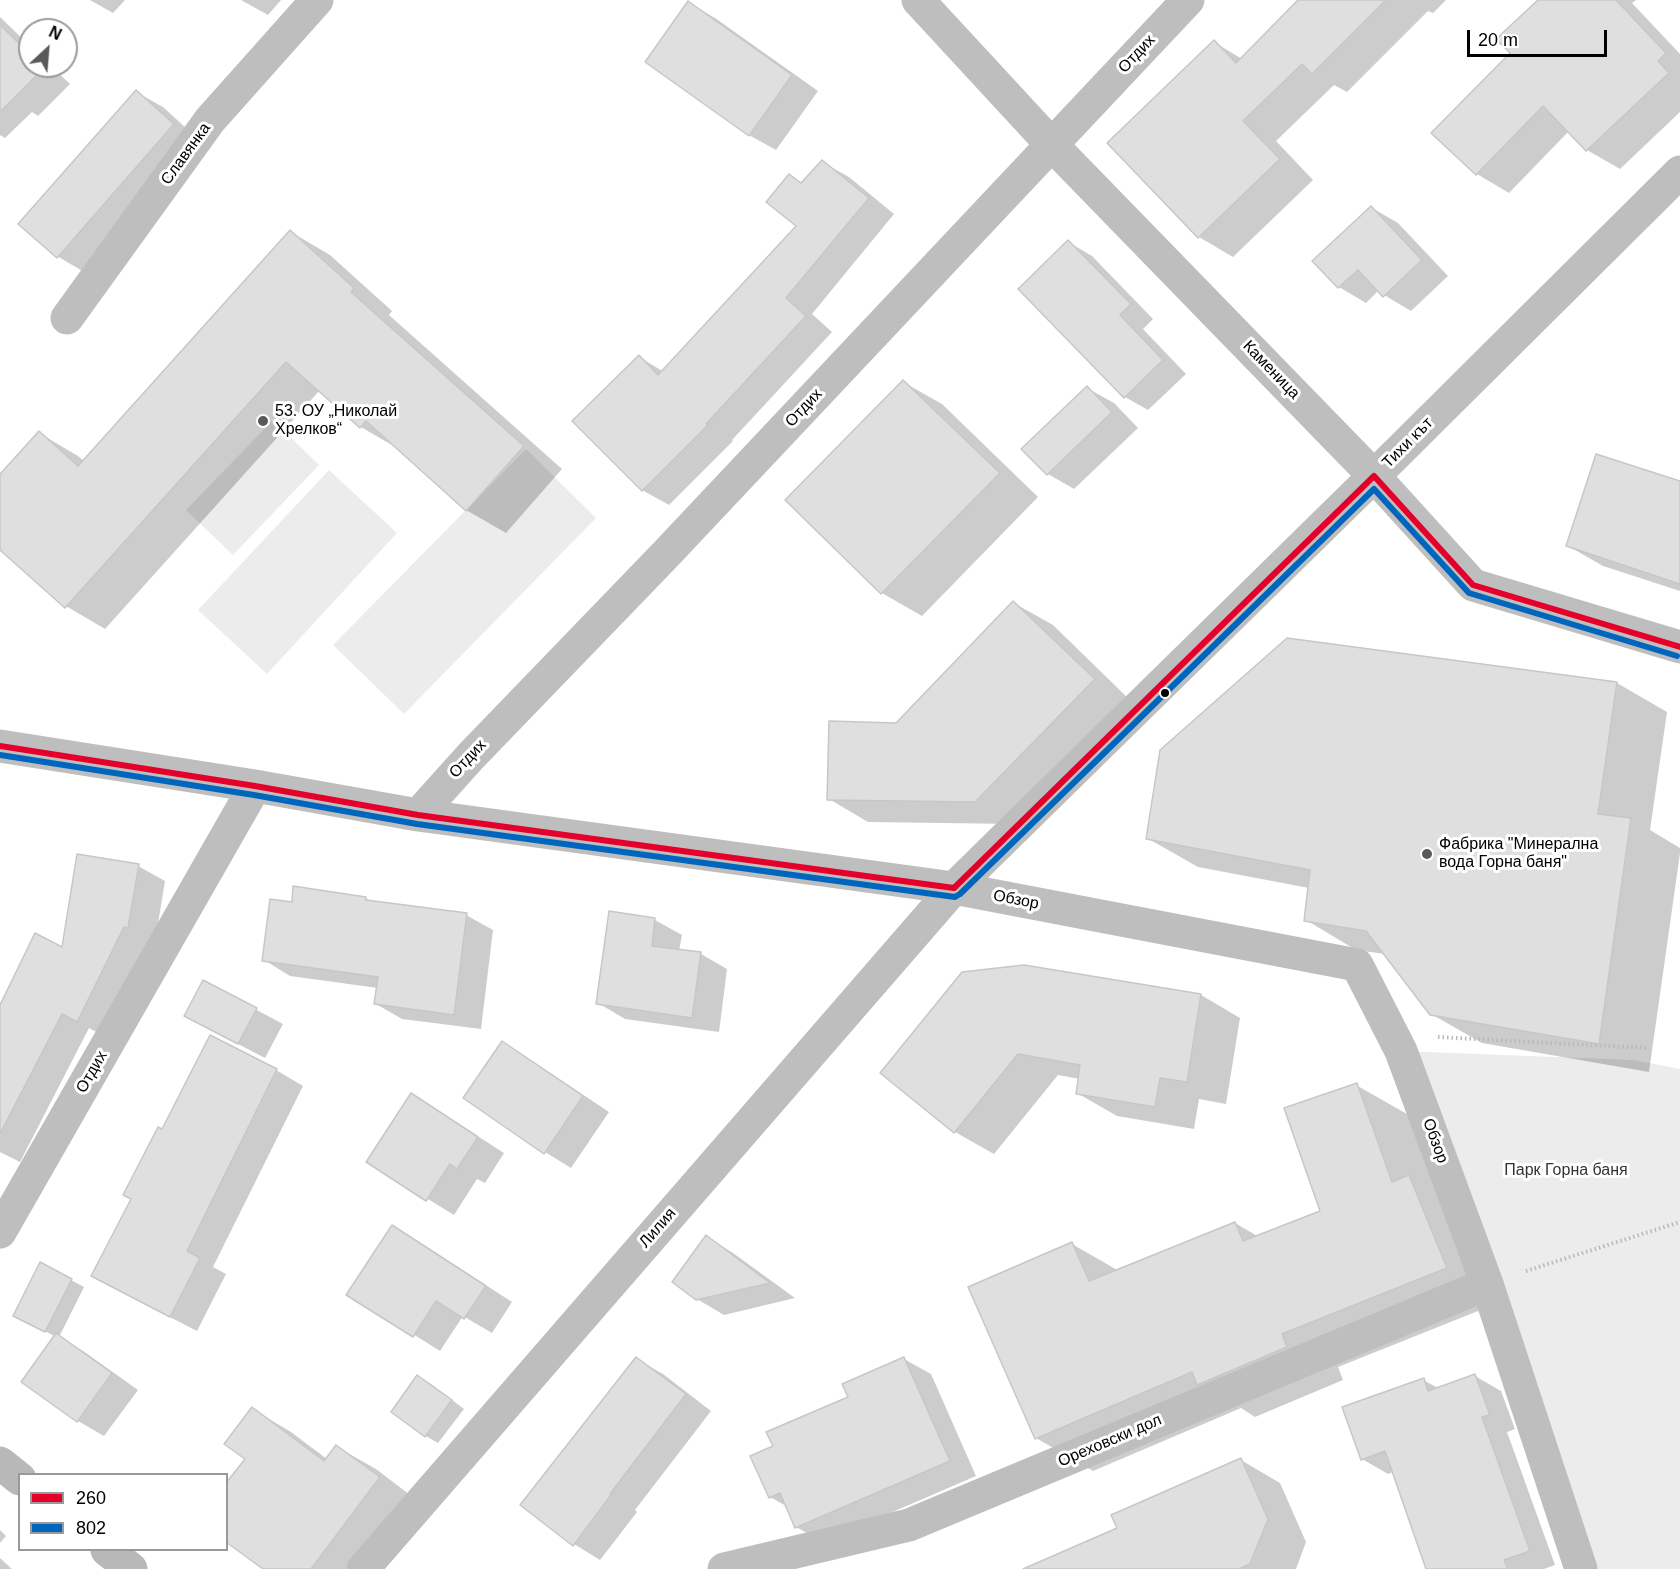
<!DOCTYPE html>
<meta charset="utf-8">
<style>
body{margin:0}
#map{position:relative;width:1680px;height:1569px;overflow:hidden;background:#fff;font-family:Helvetica,sans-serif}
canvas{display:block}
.legend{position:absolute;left:18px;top:1473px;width:210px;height:78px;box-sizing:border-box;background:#fff;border:2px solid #999;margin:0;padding:8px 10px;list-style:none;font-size:18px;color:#000}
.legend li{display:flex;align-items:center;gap:12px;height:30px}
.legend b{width:30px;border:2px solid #999}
.north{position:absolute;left:18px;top:18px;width:60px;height:60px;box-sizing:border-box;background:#fff;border:2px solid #999;border-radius:50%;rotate:26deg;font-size:16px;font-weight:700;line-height:24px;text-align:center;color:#000}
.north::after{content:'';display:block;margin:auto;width:21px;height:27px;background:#595959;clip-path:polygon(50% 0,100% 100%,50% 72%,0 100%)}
.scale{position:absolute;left:1467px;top:30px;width:140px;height:27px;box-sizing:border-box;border:3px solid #000;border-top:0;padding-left:8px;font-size:18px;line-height:21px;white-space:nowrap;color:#000;-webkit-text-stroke:4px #fff;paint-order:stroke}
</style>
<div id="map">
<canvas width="1680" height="1569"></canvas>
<ul class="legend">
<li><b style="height:8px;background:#e4002b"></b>260</li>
<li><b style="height:8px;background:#0065bd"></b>802</li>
</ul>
<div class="north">N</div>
<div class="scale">20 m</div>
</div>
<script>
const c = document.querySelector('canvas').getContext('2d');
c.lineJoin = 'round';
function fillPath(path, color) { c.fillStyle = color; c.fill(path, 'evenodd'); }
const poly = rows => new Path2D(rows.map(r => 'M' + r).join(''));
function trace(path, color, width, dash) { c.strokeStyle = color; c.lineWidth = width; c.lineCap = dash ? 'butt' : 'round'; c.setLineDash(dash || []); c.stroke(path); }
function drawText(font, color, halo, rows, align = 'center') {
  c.font = font + ' Helvetica,sans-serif'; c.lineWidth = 6; c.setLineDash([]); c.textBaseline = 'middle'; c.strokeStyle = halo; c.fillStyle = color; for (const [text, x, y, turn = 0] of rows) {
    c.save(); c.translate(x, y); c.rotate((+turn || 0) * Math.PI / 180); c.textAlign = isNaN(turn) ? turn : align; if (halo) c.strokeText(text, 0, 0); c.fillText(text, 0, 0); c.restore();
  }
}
fillPath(poly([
 [273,420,319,465,233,555,186,510],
 [526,449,596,518,404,714,333,645],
 [329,470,397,533,267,674,198,610],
 [1401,1051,1634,1060,1680,1069,1680,1569,1581,1569]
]), '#ececec');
fillPath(poly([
 [90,0,125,0,113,13],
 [241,0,281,0,268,15],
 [1300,0,1446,0,1433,13,1428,11,1347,92,1334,85,1276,141,1313,180,1233,257,1199,237,1109,143,1214,42,1242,59],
 [1540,0,1636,0,1632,3,1680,54,1680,112,1620,169,1587,150,1569,131,1509,193,1477,174,1512,53],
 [689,3,715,18,818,91,776,150,749,135],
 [0,17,30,46,30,66,51,66,70,84,38,116,32,112,5,138,0,135],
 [136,92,163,107,199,140,84,272,57,256],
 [822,162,849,177,894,214,812,314,832,332,732,440,733,441,669,505,642,490,639,357,664,372,798,226,790,176,803,184],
 [1372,208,1398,223,1448,276,1411,311,1384,295,1379,290,1366,303,1339,287,1314,261],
 [291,232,330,255,392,311,389,315,562,469,506,533,466,510,397,448,361,427,320,390,105,629,66,606,0,548,0,476,39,433,78,456,84,461],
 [1068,242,1092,256,1153,319,1143,329,1186,374,1148,410,1125,397],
 [903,382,942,404,1038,497,922,616,882,593,787,500],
 [1087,388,1114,403,1138,428,1074,489,1048,474],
 [1680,483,1680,591,1603,566,1568,546],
 [1014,603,1053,625,1133,703,1015,824,868,822,829,799,896,725],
 [1287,640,1617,683,1667,712,1650,830,1680,848,1680,853,1649,1072,1482,1043,1431,1014,1385,954,1356,950,1306,920,1309,888,1198,867,1147,838],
 [138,866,165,881,155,942,104,1036,89,1028,20,1162,0,1152,0,1009,63,949],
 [366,898,373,903,466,915,493,930,481,1029,402,1019,376,1004,378,988,290,976,264,960,293,904],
 [611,913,655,920,682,935,679,951,701,954,727,969,719,1032,625,1019,598,1003],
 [204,982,283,1024,265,1058,213,1031],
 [1201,995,1240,1018,1226,1104,1199,1099,1194,1129,1117,1116,1077,1093,1080,1079,1058,1075,994,1154,955,1132,882,1073],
 [502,1043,528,1058,609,1112,571,1168,545,1152],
 [276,1070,303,1086,213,1267,226,1274,197,1331,119,1291,133,1199,162,1131],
 [1356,1085,1414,1118,1503,1301,1338,1367,1343,1380,1255,1417,1241,1408,1093,1471,1036,1438,1072,1244,1119,1271,1235,1223,1259,1237,1322,1212],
 [411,1095,437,1110,504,1153,485,1183,477,1179,454,1215,368,1162],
 [707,1237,733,1253,795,1298,724,1315,697,1299],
 [419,1242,512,1302,492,1333,463,1316,440,1351,349,1294],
 [71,1280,84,1287,59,1337,83,1351,138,1390,104,1436,78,1421,56,1337,28,1322],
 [636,1359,663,1374,711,1411,635,1510,637,1512,600,1560,574,1544],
 [904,1359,931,1374,976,1476,823,1542,796,1527,788,1507,770,1497,775,1447,850,1397],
 [1475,1376,1501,1391,1515,1429,1507,1432,1555,1565,1544,1569,1428,1569,1393,1472,1388,1474,1362,1459,1423,1380,1438,1388],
 [418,1377,431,1384,464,1409,438,1443,426,1436],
 [252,1409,291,1432,327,1459,337,1447,376,1469,418,1501,367,1569,265,1569,247,1459],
 [1241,1460,1280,1483,1306,1542,1296,1569,1104,1569,1119,1529],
 [0,1530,6,1536,0,1543],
 [0,1558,12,1569,0,1569]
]), '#0003');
const building = poly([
 [1298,0,1386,0,1312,74,1302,64,1243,121,1280,159,1198,238,1107,143,1214,40,1236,63,1298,0],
 [1538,0,1616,0,1666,53,1658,61,1669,73,1586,151,1543,106,1476,175,1431,133,1510,53,1496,39,1538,0],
 [688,1,792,75,749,136,645,62,688,1],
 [0,25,30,54,30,66,42,66,44,68,0,112,0,25],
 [136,90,174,124,57,258,18,224,136,90],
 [822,160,869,198,786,298,806,316,706,424,708,425,642,491,572,421,639,355,658,375,796,226,766,202,789,174,801,183,822,160],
 [1371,206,1422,260,1383,297,1358,270,1338,288,1312,261,1371,206],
 [290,230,354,288,351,292,524,446,466,511,366,421,360,428,286,362,65,608,0,550,0,474,39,431,78,466,290,230],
 [1068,240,1131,304,1120,315,1163,360,1124,398,1018,289,1068,240],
 [903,380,1000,473,881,594,785,500,903,380],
 [1087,386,1112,412,1047,475,1021,449,1087,386],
 [1596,454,1680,481,1680,584,1566,546,1596,454],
 [1013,601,1095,679,975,802,827,800,829,721,896,723,1013,601],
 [1287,638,1617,682,1598,814,1631,818,1599,1044,1430,1015,1366,931,1304,921,1310,870,1146,839,1160,750,1287,638],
 [77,854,139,864,128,928,124,927,77,1022,62,1014,0,1134,0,1005,35,933,62,947,77,854],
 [293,886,366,897,366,900,467,913,454,1015,374,1004,378,977,262,961,270,899,292,902,293,886],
 [609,911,655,918,652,946,701,952,692,1018,596,1004,609,911],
 [1024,965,1201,994,1187,1082,1160,1078,1155,1107,1076,1094,1080,1065,1018,1054,954,1133,880,1073,962,972,1024,965],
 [203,980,257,1008,238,1044,184,1016,203,980],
 [210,1035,277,1069,187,1251,200,1258,170,1317,91,1276,131,1199,123,1195,158,1127,162,1129,210,1035],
 [502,1041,583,1096,544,1154,463,1098,502,1041],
 [1357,1083,1392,1182,1409,1175,1447,1268,1282,1334,1287,1347,1197,1385,1192,1372,1035,1439,968,1287,1072,1242,1089,1281,1235,1222,1243,1241,1320,1211,1284,1108,1357,1083],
 [411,1093,478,1137,457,1169,450,1164,426,1201,366,1162,411,1093],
 [392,1225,486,1286,464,1319,436,1301,413,1337,346,1295,392,1225],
 [706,1235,770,1283,696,1300,672,1282,706,1235],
 [40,1262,72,1279,45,1332,13,1316,40,1262],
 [56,1333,112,1373,77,1422,21,1382,56,1333],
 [636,1357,686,1394,610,1494,611,1495,573,1546,520,1505,636,1357],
 [904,1357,950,1461,795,1528,780,1493,769,1498,750,1456,773,1446,766,1432,848,1397,842,1384,904,1357],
 [1475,1374,1490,1415,1482,1417,1530,1551,1504,1560,1508,1569,1426,1569,1385,1451,1361,1460,1342,1407,1424,1378,1428,1391,1475,1374],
 [417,1375,452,1400,425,1437,391,1412,417,1375],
 [252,1407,324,1461,336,1445,380,1477,311,1569,263,1569,226,1542,226,1483,245,1459,224,1444,252,1407],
 [1241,1458,1268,1519,1250,1564,1239,1569,1023,1569,1117,1528,1111,1515,1241,1458]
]);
fillPath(building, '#dfdfdf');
trace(building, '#c7c7c7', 1.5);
trace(poly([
 [1438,1037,1648,1048],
 [1526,1271,1680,1222]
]), '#b9b9b9', 4, [1.5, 3]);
trace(poly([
 [918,0,1052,145,1374,476,1473,585,1680,647],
 [67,318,210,120,317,0],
 [0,746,255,786,418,815,954,888,1357,965,1401,1051,1487,1284,1581,1569],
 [418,815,471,756,666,554,1188,0],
 [0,1232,255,786],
 [363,1569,954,888,1374,476,1680,172],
 [724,1569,909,1525,1487,1284]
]), '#bebebe', 33);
trace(poly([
 [0,1463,20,1479],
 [107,1550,131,1569]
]), '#b8b8b8', 33);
trace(poly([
 [0,746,255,786,418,815,954,888,1374,476,1473,585,1680,647]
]), '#e4002b', 6);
trace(poly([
 [0,755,254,795,417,824,955,897,960,894,1374,489,1469,593,1677,656]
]), '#0065bd', 6);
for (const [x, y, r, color] of [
 [263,421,6,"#595959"],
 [1165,693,5,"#000"],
 [1427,854,6,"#595959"]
]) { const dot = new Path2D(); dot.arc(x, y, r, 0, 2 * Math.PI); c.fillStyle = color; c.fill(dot); trace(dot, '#fff', 2); }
drawText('16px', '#000', '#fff', [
 ["Отдих",1137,54,-47],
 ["Славянка",186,154,-54],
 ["Каменица",1271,370,46],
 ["Отдих",804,408,-47],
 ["Тихи кът",1408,443,-45],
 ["Отдих",468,759,-47],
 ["Обзор",1016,900,11],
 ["Отдих",92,1072,-60],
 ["Обзор",1435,1141,70],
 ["Лилия",658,1228,-49],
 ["Ореховски дол",1110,1441,-23]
]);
drawText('16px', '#000', '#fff', [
 ["53. ОУ „Николай",275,412],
 ["Хрелков“",275,430],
 ["Фабрика \"Минерална",1439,845],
 ["вода Горна баня\"",1439,863]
], 'left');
drawText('16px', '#333', '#fff', [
 ["Парк Горна баня",1566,1171]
]);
</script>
